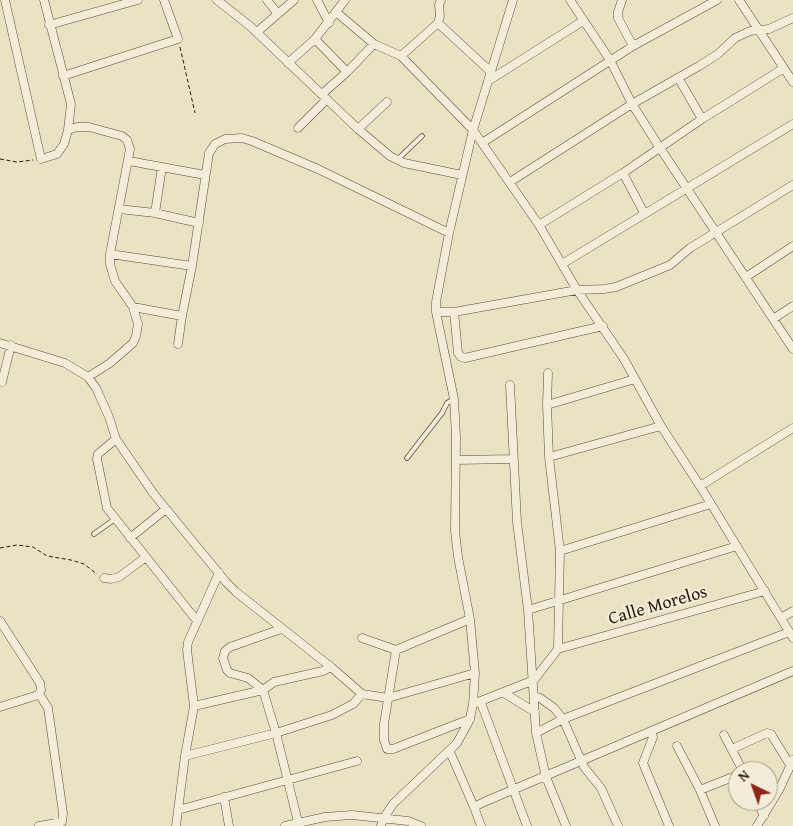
<!DOCTYPE html>
<style>
body{margin:0}
#map{position:relative;width:793px;height:826px;overflow:hidden;background:#ebe1c3;font-family:"Gentium Book Plus",serif}
canvas{display:block}
.north{position:absolute;left:728px;top:761px;width:50px;height:50px;box-sizing:border-box;background:#f2ecd8;border:1px solid #a39885;border-radius:50%;rotate:318deg;font-size:14px;font-weight:700;line-height:20px;text-align:center;color:#2c1a09}
.north::after{content:'';display:block;margin:auto;width:18px;height:22px;background:#8f2418;clip-path:polygon(50% 0,100% 100%,50% 72%,0 100%)}
</style>
<div id="map">
<canvas width="793" height="826"></canvas>
<div class="north">N</div>
</div>
<script>
const c = document.querySelector('canvas').getContext('2d');
c.lineJoin = 'round';
const poly = rows => new Path2D(rows.map(r => 'M' + r).join(''));
function trace(path, color, width, dash) { c.strokeStyle = color; c.lineWidth = width; c.lineCap = dash ? 'butt' : 'round'; c.setLineDash(dash || []); c.stroke(path); }
function drawText(font, color, halo, rows, align = 'center') {
  c.font = font + ' "Gentium Book Plus",serif'; c.lineWidth = 4.5; c.setLineDash([]); c.textBaseline = 'middle'; c.strokeStyle = halo; c.fillStyle = color; for (const [text, x, y, turn = 0] of rows) {
    c.save(); c.translate(x, y); c.rotate((+turn || 0) * Math.PI / 180); c.textAlign = isNaN(turn) ? turn : align; if (halo) c.strokeText(text, 0, 0); c.fillText(text, 0, 0); c.restore();
  }
}
const service = poly([
 [397,160,422,136],
 [407,458,442,413,447,403,454,399],
 [94,534,115,519]
]);
const minor = poly([
 [5,0,41,159,57,154,64,144,68,130,71,104,44,0],
 [217,0,250,26,358,129,390,156,404,163,462,175],
 [267,0,278,14],
 [317,0,329,23],
 [570,0,610,60,632,104,660,148,793,349],
 [622,0,618,12,618,18,633,46],
 [739,0,793,82],
 [336,12,374,44,401,56,473,130,482,143,539,225,577,290,624,359,661,426,700,486,793,638],
 [438,23,491,72],
 [49,25,138,0],
 [257,32,294,0],
 [315,39,347,72],
 [401,56,438,23,440,16,439,5,441,0],
 [288,63,315,39,345,0],
 [63,76,178,39,164,0],
 [679,79,702,119],
 [488,81,583,21],
 [322,94,347,72,374,44],
 [298,128,327,99],
 [358,129,387,102],
 [68,130,77,127,89,127,122,136,127,140,130,149,110,254,110,264,115,281,133,307,138,324,136,336,133,343,110,363,88,377],
 [482,143,633,46,717,0],
 [129,161,205,175],
 [623,173,644,213],
 [510,182,632,104,699,66,718,54,735,38,750,31,769,29,793,18],
 [119,209,155,213,199,223],
 [155,213,162,167],
 [539,225,623,173,702,119,784,68],
 [110,254,192,266],
 [562,264,793,124],
 [746,277,793,246],
 [133,307,182,316,192,266,209,153,215,144,225,139,242,138,252,141,318,169,449,233],
 [436,312,454,312,577,290,604,289,616,287,670,265,690,248,793,185],
 [454,312,458,353,461,357,465,358,603,326],
 [773,319,793,306],
 [0,343,65,363,88,377,96,388,109,417,116,439,153,493,226,582,236,592,331,667,362,694],
 [178,344,182,316],
 [2,382,11,345],
 [510,385,517,522,528,610,536,733,546,777,566,826],
 [547,405,548,373],
 [116,439,98,454,97,459,107,508,197,621],
 [549,457,661,426],
 [456,460,513,459],
 [700,486,793,428],
 [130,538,166,509],
 [560,551,711,504],
 [104,578,111,579,119,577,146,557],
 [528,610,737,546],
 [781,618,793,611],
 [0,621,40,683,41,690,39,694,35,696,0,707],
 [281,629,230,647,225,651,223,658,227,670,230,673,248,678,263,690,276,733,298,822],
 [362,638,396,650,470,619],
 [558,649,765,591],
 [396,650,384,724,384,740,387,749,393,749,470,719],
 [504,693,535,712],
 [534,696,540,698,554,708,563,719,584,767,601,788,618,826],
 [481,703,527,826],
 [473,704,534,680,558,649,560,551,549,457,547,405,635,379],
 [194,706,263,690,274,682,323,671,331,667],
 [651,731,653,737,643,763,669,826],
 [536,733,563,719,789,632],
 [724,735,743,771],
 [677,746,700,790,715,826],
 [732,749,767,733,771,734,790,765],
 [450,752,474,807],
 [185,756,276,733,332,715,353,704,362,694,388,698,475,673],
 [700,790,738,775],
 [224,797,229,826],
 [757,801,764,816],
 [178,810,357,761],
 [39,826,62,822,63,813,48,708,39,694],
 [176,826,185,756,194,706,187,650,188,642,219,573],
 [285,826,325,817,352,815,408,821,421,826],
 [381,826,383,819,393,804,457,743,470,719,473,704,475,673,470,619,458,557,455,531,456,437,454,399,436,312,436,302,449,233,473,130,513,0],
 [481,826,474,807,484,802,793,671],
 [757,826,779,790,793,760]
]);
trace(service, '#5c4c38', 5.5);
trace(minor, '#5c4c38', 9);
trace(poly([
 [180,47,195,113],
 [0,159,17,162,33,160],
 [0,548,17,545,33,547,47,556,71,560,84,564,97,574]
]), '#2c1a09', 1, [4, 2.5]);
trace(service, '#f2ecd8', 4);
trace(minor, '#f2ecd8', 8);
drawText('18px', '#2c1a09', '#f2ecd8', [
 ["Calle Morelos",658,606,-16]
]);
</script>
